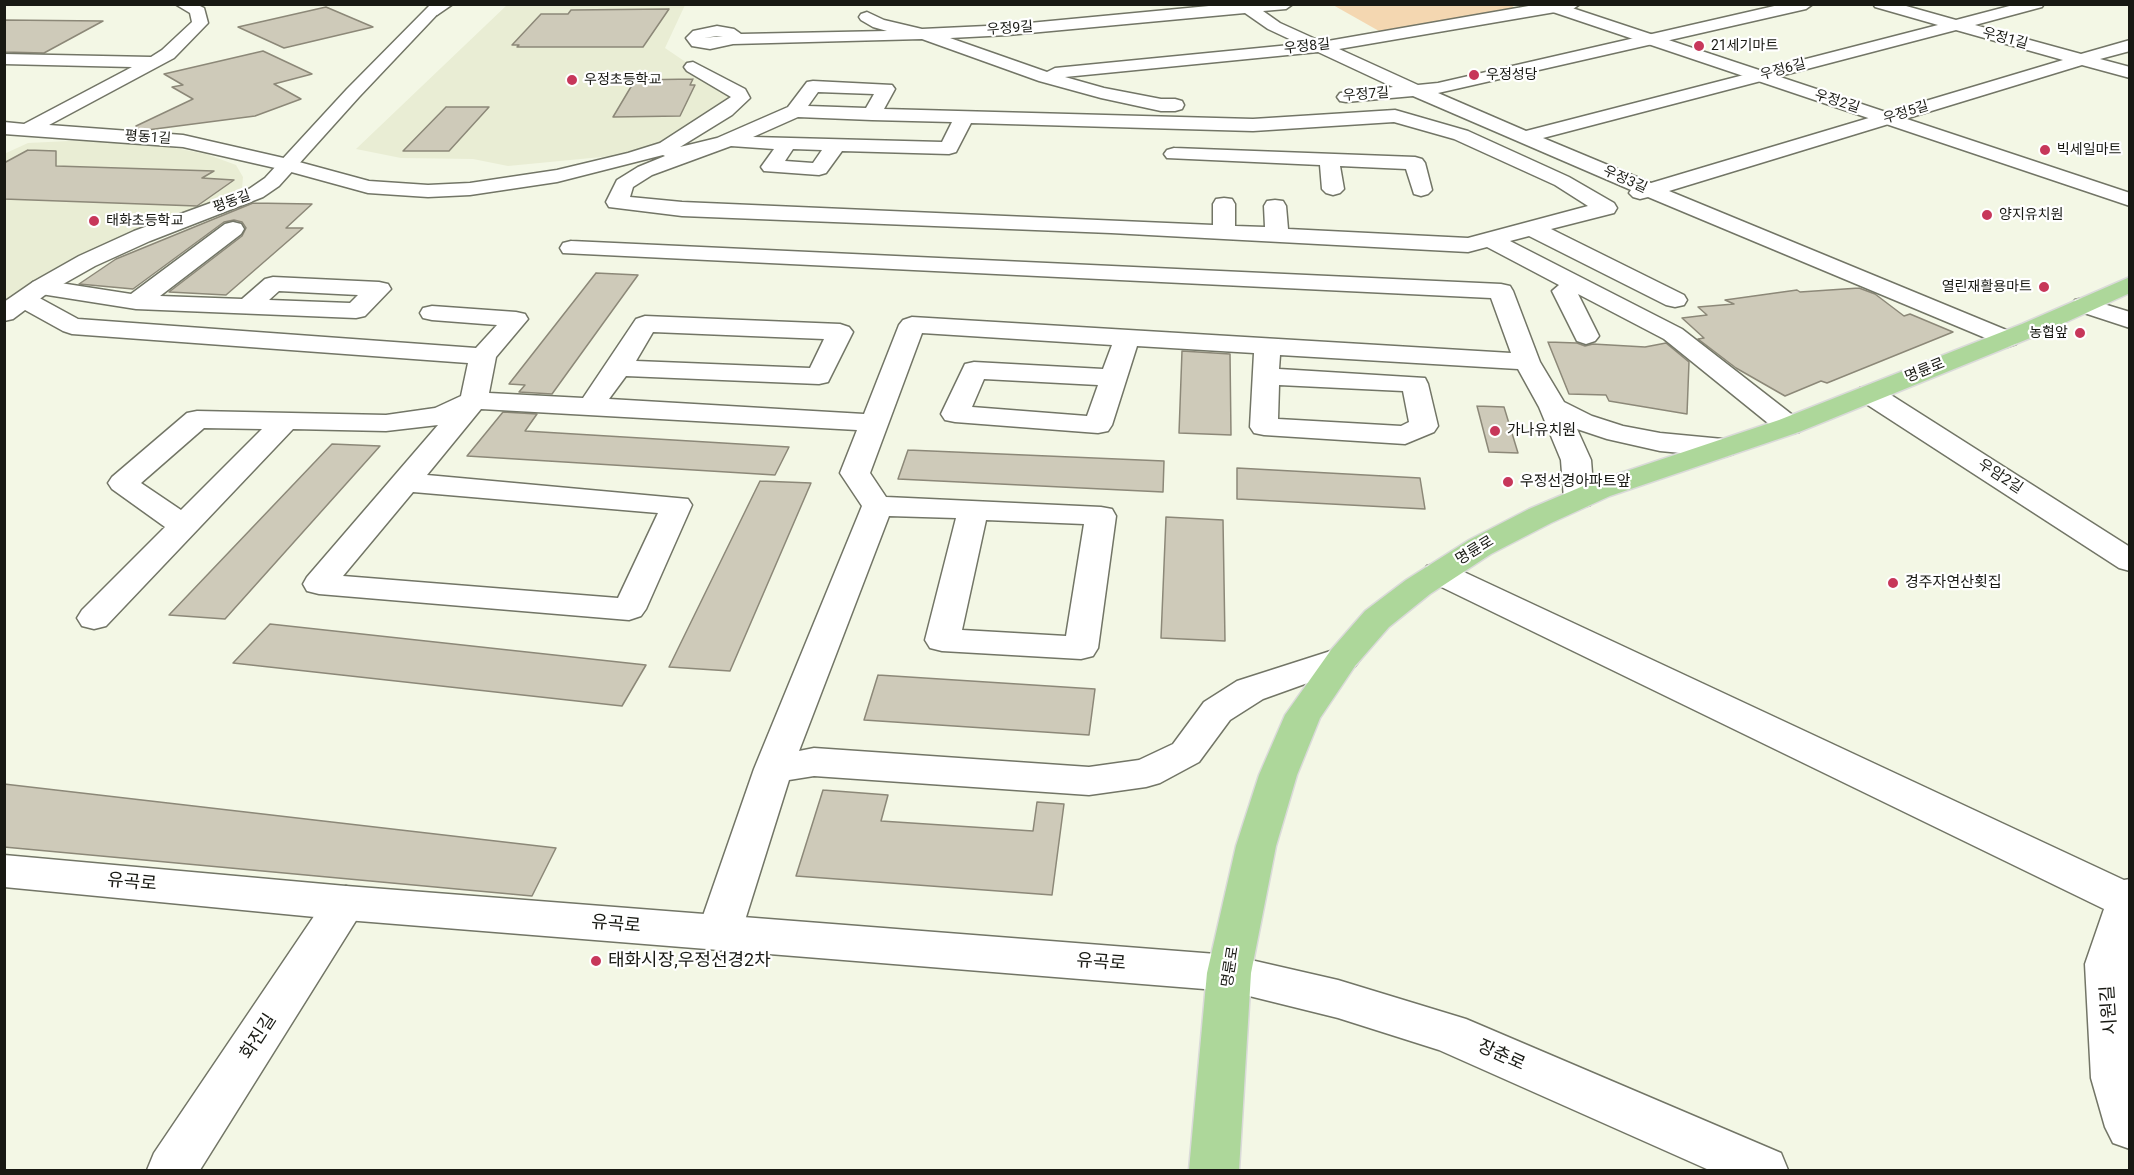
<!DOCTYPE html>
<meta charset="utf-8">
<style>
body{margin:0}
#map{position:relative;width:2134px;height:1175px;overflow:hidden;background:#f3f7e5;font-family:Roboto,sans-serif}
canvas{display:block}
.frame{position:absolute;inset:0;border:6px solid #181913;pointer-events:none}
</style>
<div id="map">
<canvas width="2134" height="1175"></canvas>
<div class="frame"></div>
</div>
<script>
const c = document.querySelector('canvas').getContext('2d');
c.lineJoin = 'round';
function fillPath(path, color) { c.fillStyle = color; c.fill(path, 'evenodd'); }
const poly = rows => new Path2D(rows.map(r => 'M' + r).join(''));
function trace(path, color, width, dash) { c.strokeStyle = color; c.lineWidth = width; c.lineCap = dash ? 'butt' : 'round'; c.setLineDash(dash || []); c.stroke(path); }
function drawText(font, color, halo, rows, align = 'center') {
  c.font = font + ' Roboto,"Noto Sans KR",sans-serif'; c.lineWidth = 4.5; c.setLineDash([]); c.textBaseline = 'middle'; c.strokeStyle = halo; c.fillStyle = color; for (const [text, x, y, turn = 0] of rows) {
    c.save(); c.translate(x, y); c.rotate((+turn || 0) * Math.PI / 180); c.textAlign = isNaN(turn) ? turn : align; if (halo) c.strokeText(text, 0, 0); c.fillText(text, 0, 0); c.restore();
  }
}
fillPath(poly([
 [507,5,685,5,665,48,693,67,739,93,667,147,612,156,508,166,473,159,401,158,356,149],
 [89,140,170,147,206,154,236,165,243,177,242,188,225,205,142,236,5,314,4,154,28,143]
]), '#e9edd4');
fillPath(poly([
 [1508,4,1518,9,1379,31,1333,5]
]), '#f4d7b1');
const building = poly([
 [326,7,373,27,284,48,238,27,326,7],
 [669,9,643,47,517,47,519,45,512,45,541,14,568,14,571,10,669,9],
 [4,20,103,21,44,53,4,52,4,20],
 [263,51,312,74,274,84,301,99,255,116,147,130,137,129,136,126,193,99,172,87,183,85,164,74,263,51],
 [693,79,690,85,695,85,680,116,613,117,635,80,693,79],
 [446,107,489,107,449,151,403,151,446,107],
 [28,150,56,151,56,166,214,171,202,178,234,180,197,206,4,199,4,163,28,150],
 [253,203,312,204,286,228,303,228,226,295,169,292,242,236,246,228,242,222,234,220,224,222,133,289,79,284,116,259,253,203],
 [596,273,638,275,552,394,519,392,525,385,509,384,596,273],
 [1859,288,1875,294,1904,316,1910,314,1953,332,1827,383,1821,381,1785,396,1736,368,1698,339,1704,338,1682,318,1707,315,1698,307,1734,304,1725,300,1797,290,1800,292,1859,288],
 [1548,342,1577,343,1585,346,1593,344,1645,347,1666,343,1689,362,1687,414,1609,401,1606,395,1569,394,1548,342],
 [1182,351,1230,354,1231,435,1179,433,1182,351],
 [1477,406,1504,407,1518,453,1489,452,1477,406],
 [503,412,537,414,525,431,789,447,775,475,467,456,503,412],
 [332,444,380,446,225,619,169,615,332,444],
 [908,450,1164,461,1163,492,898,479,908,450],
 [1237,468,1420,478,1425,509,1237,499,1237,468],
 [760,481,811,483,730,671,669,667,760,481],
 [1166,517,1223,520,1225,641,1161,638,1166,517],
 [270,624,646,665,622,706,233,663,270,624],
 [878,675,1095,689,1089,735,864,720,878,675],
 [4,784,556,848,532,896,4,847,4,784],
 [823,790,888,795,881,821,1033,831,1037,802,1064,804,1052,895,796,876,823,790]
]);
fillPath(building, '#cecab9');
trace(building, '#8c8878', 1.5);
const minor = poly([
 [175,4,196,4,204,8,208,23,174,58,49,125,183,135,288,159,369,181,428,185,470,183,557,170,628,153,660,143,731,97,687,71,684,67,687,63,693,62,745,89,750,98,732,115,680,147,717,138,788,107,807,82,813,81,892,85,895,89,884,109,1253,119,1395,110,1402,112,1468,131,1569,177,1614,203,1617,208,1614,213,1551,229,1684,295,1687,300,1684,305,1675,307,1666,305,1529,236,1510,241,1682,329,1799,420,1803,426,1799,432,1789,434,1779,432,1664,339,1578,294,1599,336,1595,341,1586,344,1577,341,1552,291,1559,285,1487,247,1468,252,1111,233,682,216,609,207,606,202,617,180,638,167,665,156,663,155,557,182,470,195,428,197,368,193,284,170,183,147,4,134,4,122,24,124,132,67,4,64,4,54,151,57,162,50,192,22,190,13,175,4],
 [818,92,874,94,866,108,808,106,818,92],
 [798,117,872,120,952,122,942,142,753,137,798,117],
 [1394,122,1454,139,1555,185,1588,206,1468,238,1288,229,1286,206,1283,201,1275,200,1267,201,1264,206,1265,227,1235,226,1235,204,1232,199,1224,198,1216,199,1213,204,1213,225,682,202,630,197,633,187,652,175,731,146,774,149,761,167,764,171,819,175,826,173,842,151,949,154,956,152,971,123,1253,131,1394,122],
 [793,149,822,150,813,163,785,161,793,149],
 [1230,4,1293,4,1286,9,1263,11,1280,23,1322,42,1540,4,1580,4,1573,9,1339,49,1418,85,1438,83,1783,4,1813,4,1806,9,1438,93,1526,131,1938,25,1875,7,1873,4,1899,4,1956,20,2017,4,2044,4,2042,7,1975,25,2081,54,2130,40,2130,51,2100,59,2130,67,2130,78,2082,65,1669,191,2016,334,2020,339,2016,344,2007,347,1648,197,1640,199,1633,197,1629,193,1631,190,1413,96,1346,102,1340,101,1337,97,1340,93,1393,87,1318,52,1065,77,1104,88,1161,99,1175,99,1182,101,1184,105,1182,109,1175,111,1161,111,1101,98,1039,81,922,39,733,44,710,49,692,46,686,38,693,31,717,26,734,29,741,34,887,31,873,27,861,20,859,17,861,14,867,12,884,20,922,29,1008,25,1230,4],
 [1245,13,1268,29,1300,44,1055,68,1047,72,950,38,1008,35,1245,13],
 [1956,30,2063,60,1651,183,1543,138,1956,30],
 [717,36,723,36,704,38,717,36],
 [1174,148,1415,157,1422,159,1425,163,1432,190,1428,194,1421,196,1414,194,1406,169,1340,166,1344,189,1340,193,1333,195,1326,193,1322,189,1320,165,1167,158,1164,154,1167,150,1174,148],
 [233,222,241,224,244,229,241,234,160,296,242,299,265,279,273,277,379,282,388,284,391,289,365,316,356,318,136,309,41,294,33,292,29,287,33,282,41,280,131,294,225,224,233,222],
 [279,291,358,295,350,303,269,300,279,291],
 [571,241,1501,284,1510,286,1513,291,1540,362,1564,402,1592,416,1623,426,1660,433,1723,439,1733,442,1737,448,1733,454,1723,457,1660,451,1607,439,1577,429,1591,460,1594,499,1590,505,1579,508,1568,505,1564,499,1561,460,1539,407,1518,369,1280,355,1279,369,1425,378,1428,384,1438,426,1434,432,1405,444,1264,435,1254,433,1250,427,1254,353,1137,346,1112,425,1108,431,1098,433,955,422,945,420,941,414,965,364,974,362,1103,369,1112,345,922,333,870,473,886,497,1101,507,1112,509,1116,516,1098,648,1093,656,1081,659,942,651,930,648,925,640,956,518,889,516,799,751,814,748,1089,767,1139,760,1173,744,1204,702,1237,681,1343,647,1355,650,1361,658,1355,666,1263,699,1230,720,1199,762,1160,783,1146,787,1089,795,814,776,789,780,741,933,734,945,719,951,704,945,697,933,754,769,862,506,840,473,857,430,481,409,427,475,688,499,692,505,646,609,641,616,629,620,319,594,307,591,303,584,307,577,438,425,386,431,293,429,106,626,94,629,82,626,77,618,82,610,165,527,112,489,108,483,112,477,187,413,197,411,386,415,435,408,461,396,468,363,72,334,63,331,16,305,13,300,16,295,25,293,34,295,78,319,476,348,497,325,432,320,423,318,420,313,423,308,432,306,516,312,525,314,528,319,496,357,489,393,583,398,636,319,645,316,840,324,849,327,853,332,828,382,819,384,626,376,609,399,864,414,899,325,903,320,912,317,1511,353,1491,298,563,253,560,248,563,243,571,241],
 [653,332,824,339,810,368,636,361,653,332],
 [984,379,1098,385,1087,416,972,407,984,379],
 [1279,385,1403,391,1409,422,1401,426,1278,419,1279,385],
 [204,428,262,429,181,510,141,483,204,428],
 [413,492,658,513,618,598,343,576,413,492],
 [986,520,1084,524,1066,636,962,630,986,520],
 [2084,298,2130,312,2130,328,2075,310,2072,305,2075,300,2084,298],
 [1870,386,1880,388,2130,547,2130,571,2119,568,1860,400,1856,394,1860,388,1870,386],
 [1439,563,1451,566,2124,880,2130,879,2130,1149,2113,1143,2105,1127,2091,1078,2085,964,2104,909,1427,580,1423,573,1427,566,1439,563],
 [346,886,361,891,367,903,200,1170,147,1170,154,1153,331,891,346,886]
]);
const tertiary = poly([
 [431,4,447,4,359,97,279,186,263,197,150,241,95,266,49,292,13,319,4,321,4,302,33,282,79,256,134,231,249,189,265,178,347,89,431,4],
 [1536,4,1560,4,2130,193,2130,206,1538,7,1536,4]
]);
const secondary = poly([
 [435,4,453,4,437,15,429,10,435,4],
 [4,855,346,886,1229,955,1338,980,1466,1019,1781,1153,1788,1170,1709,1170,1439,1050,1338,1018,1229,991,346,920,4,887,4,855]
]);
const primary = poly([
 [2130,277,2130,293,2040,334,1799,432,1610,496,1551,523,1491,554,1430,594,1389,627,1355,666,1320,718,1297,775,1276,846,1251,973,1239,1170,1189,1170,1207,973,1236,846,1259,775,1285,715,1331,650,1365,611,1406,580,1469,540,1529,509,1588,484,1779,420,2022,324,2130,277]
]);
trace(minor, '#727566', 3);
trace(tertiary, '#727566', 3);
trace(secondary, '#727566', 3);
trace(primary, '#dadad9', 3);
fillPath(minor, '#fff');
fillPath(tertiary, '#fff');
fillPath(secondary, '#fff');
fillPath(primary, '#add79a');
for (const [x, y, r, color] of [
 [1699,46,6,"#c7375a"],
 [1474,75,6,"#c7375a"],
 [572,80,6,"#c7375a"],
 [2045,150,6,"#c7375a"],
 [1987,215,6,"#c7375a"],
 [94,221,6,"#c7375a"],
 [2044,287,6,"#c7375a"],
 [2080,333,6,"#c7375a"],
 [1495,431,6,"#c7375a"],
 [1508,482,6,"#c7375a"],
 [1893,583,6,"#c7375a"],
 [596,961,6,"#c7375a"]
]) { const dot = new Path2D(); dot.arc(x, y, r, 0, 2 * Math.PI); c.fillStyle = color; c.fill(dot); trace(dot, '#fff', 2); }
drawText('14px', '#181913', '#fff', [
 ["우정9길",1010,29,-4],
 ["우정1길",2005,39,15],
 ["우정8길",1307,47,-6],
 ["우정6길",1783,70,-15],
 ["우정7길",1366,95,-4],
 ["우정2길",1837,102,18],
 ["우정5길",1906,113,-17],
 ["평동1길",148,138,4],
 ["우정3길",1625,180,24],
 ["평동길",232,202,-20]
]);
drawText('14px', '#181913', '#fff', [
 ["21세기마트",1711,46],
 ["우정성당",1486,75],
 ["우정초등학교",584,80],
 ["빅세일마트",2057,150],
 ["양지유치원",1999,215],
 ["태화초등학교",106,221],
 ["열린재활용마트",2032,287,"right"],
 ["농협앞",2068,333,"right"]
], 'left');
drawText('15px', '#181913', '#fff', [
 ["명륜로",1925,371,-22],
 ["우암2길",2000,477,33],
 ["명륜로",1475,551,-31],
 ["명륜로",1231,967,-81]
]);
drawText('15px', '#181913', '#fff', [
 ["가나유치원",1507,431],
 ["우정선경아파트앞",1520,482],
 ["경주자연산횟집",1905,583]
], 'left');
drawText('18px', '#181913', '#fff', [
 ["유곡로",132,883,5],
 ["유곡로",616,925,5],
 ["유곡로",1101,963,4],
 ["시원길",2110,1010,-94],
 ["화진길",259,1037,-57],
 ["장춘로",1501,1056,24]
]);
drawText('18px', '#181913', '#fff', [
 ["태화시장,우정선경2차",608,961]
], 'left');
</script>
